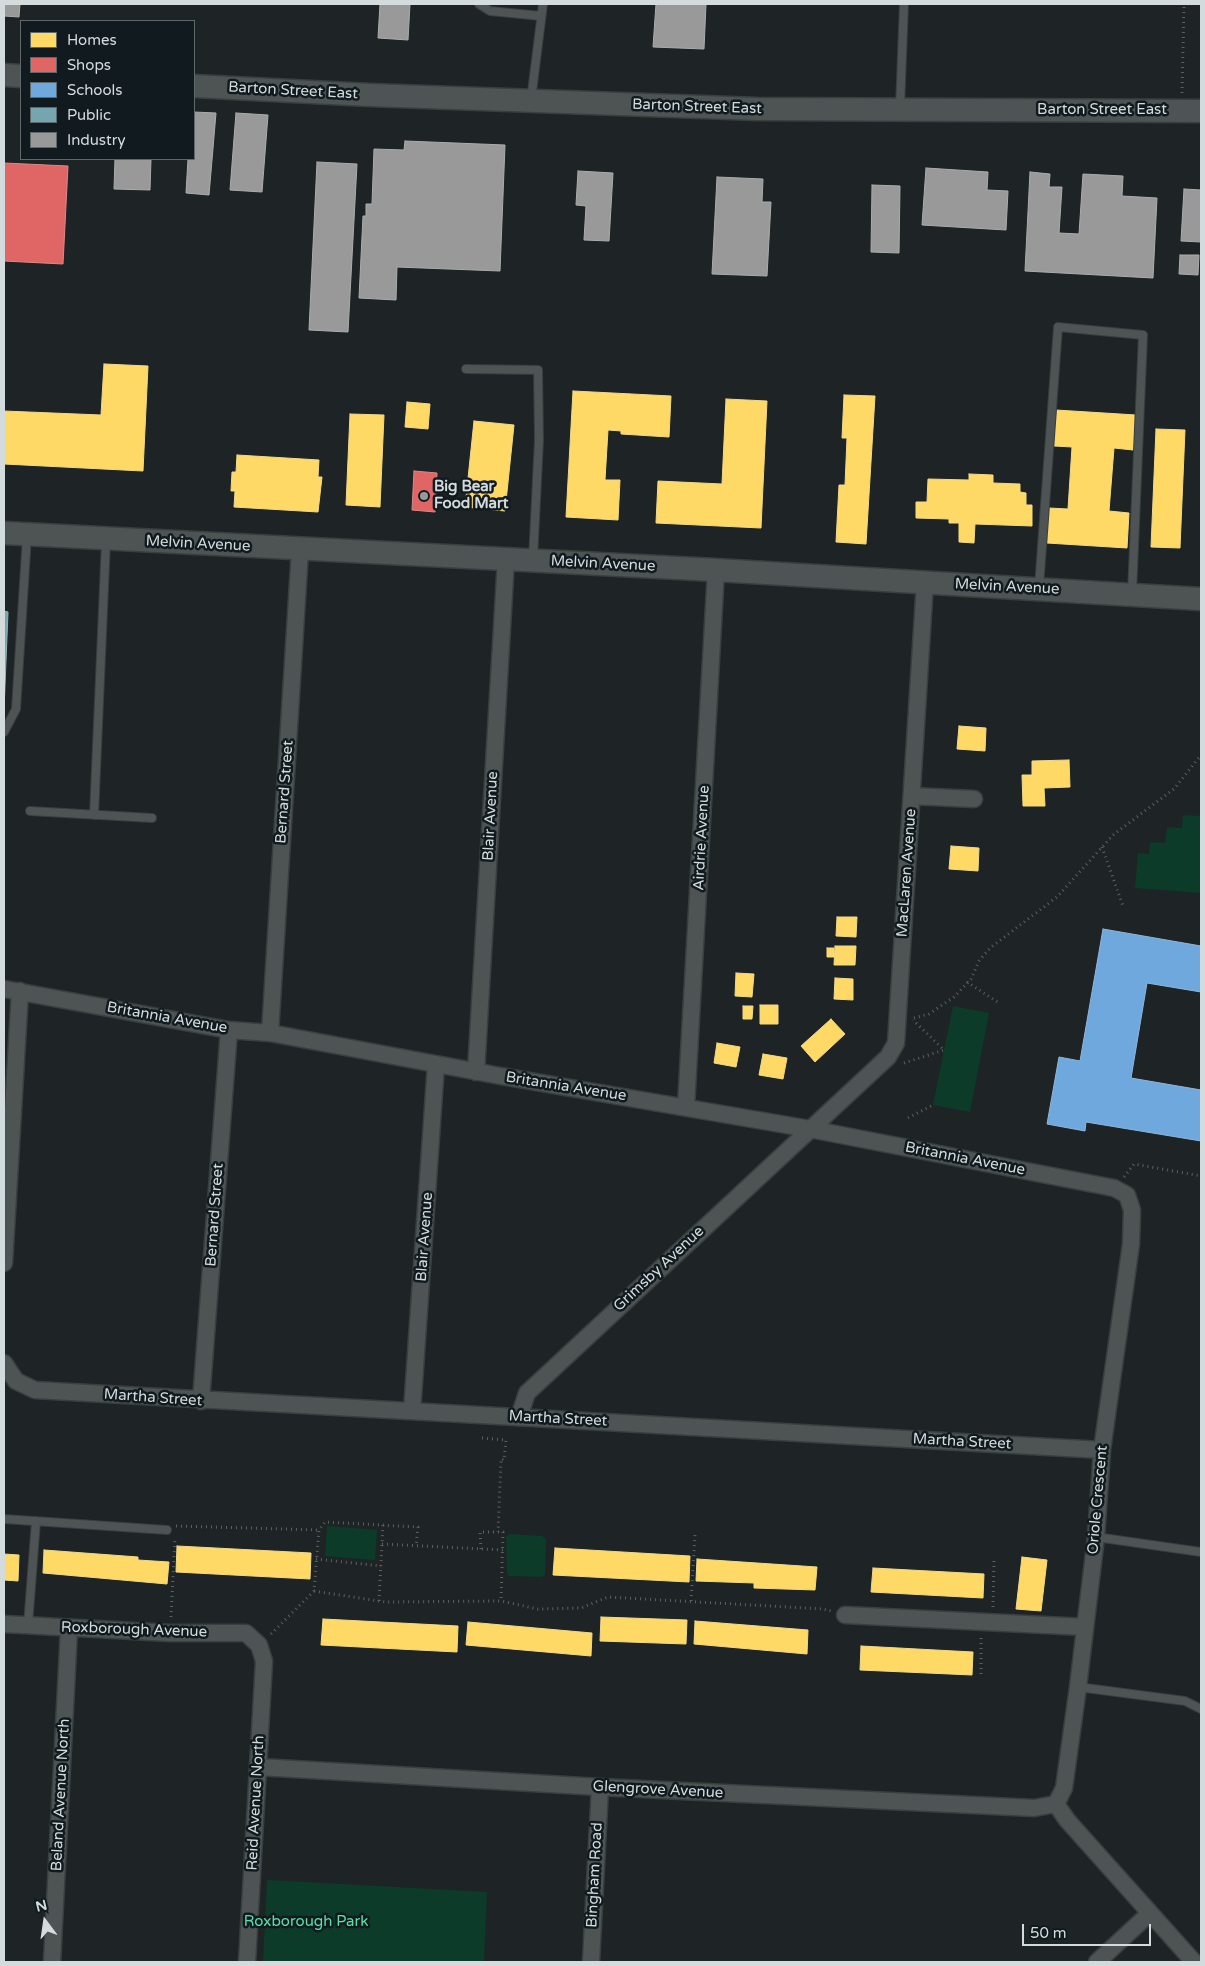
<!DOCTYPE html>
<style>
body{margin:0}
#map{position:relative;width:1205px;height:1966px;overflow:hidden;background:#1e2425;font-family:"Varela Round",sans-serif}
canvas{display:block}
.frame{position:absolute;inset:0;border:5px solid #d4dbdd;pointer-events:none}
.legend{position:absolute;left:20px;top:20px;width:175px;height:140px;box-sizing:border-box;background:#111b1f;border:1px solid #5f686b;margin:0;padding:6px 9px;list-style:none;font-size:15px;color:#d4dbdd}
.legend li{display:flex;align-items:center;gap:10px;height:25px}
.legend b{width:25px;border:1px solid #5f686b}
.north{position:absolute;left:20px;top:1896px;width:50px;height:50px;-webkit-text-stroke:4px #111b1f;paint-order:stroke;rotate:346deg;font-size:14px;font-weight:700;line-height:20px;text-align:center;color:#d4dbdd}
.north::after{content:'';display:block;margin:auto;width:18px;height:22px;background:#d4dbdd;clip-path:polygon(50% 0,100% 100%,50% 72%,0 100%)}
.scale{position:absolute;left:1022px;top:1924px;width:129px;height:22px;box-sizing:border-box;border:2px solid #d4dbdd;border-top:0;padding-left:6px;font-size:15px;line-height:18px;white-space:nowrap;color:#d4dbdd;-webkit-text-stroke:4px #111b1f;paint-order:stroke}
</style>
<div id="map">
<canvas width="1205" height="1966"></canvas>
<div class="frame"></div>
<ul class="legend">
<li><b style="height:14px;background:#ffd966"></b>Homes</li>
<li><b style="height:14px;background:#e06666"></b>Shops</li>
<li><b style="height:14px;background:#6fa8dc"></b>Schools</li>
<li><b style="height:14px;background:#76a5af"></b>Public</li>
<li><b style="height:14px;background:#999"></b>Industry</li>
</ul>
<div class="north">N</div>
<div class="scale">50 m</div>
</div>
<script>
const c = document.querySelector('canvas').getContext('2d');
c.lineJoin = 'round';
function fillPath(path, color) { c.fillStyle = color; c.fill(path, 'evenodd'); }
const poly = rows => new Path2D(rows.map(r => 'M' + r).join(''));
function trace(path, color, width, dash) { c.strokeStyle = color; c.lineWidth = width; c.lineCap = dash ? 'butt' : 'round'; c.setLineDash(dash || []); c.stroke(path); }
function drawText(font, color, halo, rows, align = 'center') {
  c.font = font + ' "Varela Round",sans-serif'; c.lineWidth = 5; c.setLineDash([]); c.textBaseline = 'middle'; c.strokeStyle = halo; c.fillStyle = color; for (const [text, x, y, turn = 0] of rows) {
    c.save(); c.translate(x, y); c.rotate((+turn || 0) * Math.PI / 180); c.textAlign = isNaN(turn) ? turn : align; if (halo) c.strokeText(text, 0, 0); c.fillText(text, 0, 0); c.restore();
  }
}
fillPath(poly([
 [1183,815,1201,816,1201,893,1135,888,1138,853,1149,854,1150,842,1165,843,1167,827,1182,828],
 [953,1006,989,1013,970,1112,933,1105],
 [327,1526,377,1530,375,1560,325,1556],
 [510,1534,542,1536,546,1539,545,1574,542,1577,509,1576,507,1572,506,1536],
 [267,1880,487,1892,484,1962,263,1962]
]), '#0c3b29');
const homes = poly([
 [104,364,148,366,143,471,4,464,4,411,101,415,104,364],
 [573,391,671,396,669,437,621,434,621,431,608,430,605,480,620,480,618,520,566,517,573,391],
 [844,395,875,396,866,544,836,542,839,485,845,485,847,438,842,438,844,395],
 [726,399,767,401,761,528,656,523,658,481,722,484,726,399],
 [407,402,430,404,428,429,405,427,407,402],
 [1056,410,1136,415,1133,450,1114,448,1109,511,1129,513,1127,548,1047,543,1049,508,1068,509,1072,447,1054,446,1056,410],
 [350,414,384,415,380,507,346,505,350,414],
 [474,421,514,425,505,511,465,507,474,421],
 [1156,429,1185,430,1180,548,1151,547,1156,429],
 [237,455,319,460,318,477,322,477,318,512,234,507,235,491,231,491,232,472,236,472,237,455],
 [969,474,993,475,993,483,1020,484,1020,492,1026,493,1026,505,1032,505,1032,526,975,524,974,543,959,542,959,523,949,523,949,519,916,518,916,502,927,502,928,479,969,480,969,474],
 [959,726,986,728,985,751,957,749,959,726],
 [1069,760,1070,787,1044,788,1045,806,1023,806,1022,775,1032,775,1032,761,1069,760],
 [951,846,979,848,978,871,949,869,951,846],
 [837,917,857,917,856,937,836,936,837,917],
 [835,946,856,946,855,965,834,965,835,946],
 [827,948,834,948,834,957,827,957,827,948],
 [736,973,754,974,752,997,735,996,736,973],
 [835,978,853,979,853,1000,834,999,835,978],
 [760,1005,778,1005,778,1024,760,1024,760,1005],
 [743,1006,753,1006,752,1019,743,1019,743,1006],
 [831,1019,845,1034,815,1062,801,1046,831,1019],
 [717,1043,740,1047,736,1067,714,1063,717,1043],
 [763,1054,787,1058,783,1079,759,1075,763,1054],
 [177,1546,311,1553,310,1579,176,1572,177,1546],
 [555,1548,690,1556,689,1582,553,1575,555,1548],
 [44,1550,138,1557,138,1560,169,1562,167,1584,43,1573,44,1550],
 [4,1554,19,1555,18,1581,4,1580,4,1554],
 [1022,1557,1047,1560,1041,1611,1016,1609,1022,1557],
 [697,1559,817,1567,815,1590,754,1588,754,1583,696,1581,697,1559],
 [873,1568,984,1574,983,1598,871,1592,873,1568],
 [601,1617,687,1620,686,1644,600,1641,601,1617],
 [323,1619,458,1626,457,1652,321,1645,323,1619],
 [695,1621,808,1630,807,1654,694,1644,695,1621],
 [468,1622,592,1633,591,1656,466,1645,468,1622],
 [861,1646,973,1652,972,1675,860,1670,861,1646]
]);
fillPath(homes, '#ffd966');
trace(homes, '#f2da8a', 1);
const shops = poly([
 [4,163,68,166,63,264,4,261,4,163],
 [414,471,437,473,435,512,412,510,414,471]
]);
fillPath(shops, '#e06666');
trace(shops, '#dc898a', 1);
const schools = poly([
 [1103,929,1201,946,1201,992,1147,983,1131,1078,1201,1090,1201,1141,1086,1122,1085,1131,1047,1124,1059,1057,1080,1061,1103,929]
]);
fillPath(schools, '#6fa8dc');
trace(schools, '#8db7dc', 1);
const public = poly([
 [4,611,8,612,4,710,4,611]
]);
fillPath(public, '#76a5af');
trace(public, '#92b5bd', 1);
const industry = poly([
 [4,4,20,4,19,17,4,16,4,4],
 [380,4,410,4,408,40,378,38,380,4],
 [656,4,706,4,704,49,653,47,656,4],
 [194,112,216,113,209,195,186,193,188,159,194,159,194,112],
 [236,113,268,115,262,192,230,190,236,113],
 [405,141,505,145,500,271,397,267,396,300,359,298,363,216,366,216,366,204,372,204,374,149,404,150,405,141],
 [115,159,151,159,150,190,114,189,115,159],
 [317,162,357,164,348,332,309,330,317,162],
 [926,168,988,172,987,190,1008,191,1006,230,922,225,926,168],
 [578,171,613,173,609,241,584,240,586,206,576,205,578,171],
 [1030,172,1050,174,1049,187,1062,187,1059,233,1079,234,1083,174,1123,176,1122,196,1157,198,1153,278,1025,271,1030,172],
 [717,177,763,179,762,202,771,202,767,276,712,274,717,177],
 [872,185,900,186,899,253,871,252,872,185],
 [1184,189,1201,190,1201,242,1181,241,1184,189],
 [1180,255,1199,255,1198,275,1179,274,1180,255]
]);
fillPath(industry, '#999');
trace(industry, '#abadad', 1);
const lane = poly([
 [479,4,490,11,541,16],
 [531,100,543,4],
 [900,107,904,4],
 [466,369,538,370,539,440,533,559],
 [1039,587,1058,327,1143,335,1132,593],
 [4,732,16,709,27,536],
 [30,811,152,818],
 [94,815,106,541],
 [4,1519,167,1530],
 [1096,1537,1201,1552],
 [28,1625,36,1521],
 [1078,1687,1185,1701,1201,1709]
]);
const street = poly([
 [912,796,974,799],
 [4,989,229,1030,270,1033,495,1075,810,1129,1114,1188,1127,1195,1132,1210,1131,1244,1102,1450,1096,1537,1078,1687,1064,1788,1056,1804],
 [270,1033,300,550],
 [476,1072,506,559],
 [686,1107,716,570],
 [4,1263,20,991],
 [4,1363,16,1381,35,1390,1102,1450],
 [201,1401,229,1030],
 [412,1411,436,1064],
 [519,1417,527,1393,888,1057,896,1043,925,582],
 [845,1615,1085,1627],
 [4,1624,170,1633,246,1633,259,1645,264,1661,247,1962],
 [259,1767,600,1787,1034,1808,1056,1804],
 [1056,1804,1067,1820,1194,1962],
 [52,1962,69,1629],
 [591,1962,600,1787],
 [1097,1962,1150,1913]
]);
const secondary = poly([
 [4,75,21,76],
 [194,86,370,95,758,109,1201,111],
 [4,533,716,570,1201,599]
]);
trace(lane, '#393e3f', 10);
trace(street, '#393e3f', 19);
trace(secondary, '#393e3f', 25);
trace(poly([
 [1182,93,1184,4],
 [1102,847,1123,906],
 [967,982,999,1003],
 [914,1018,929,1014,954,997,971,979,979,961,990,948,1057,897,1113,835,1174,789,1201,755],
 [904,1063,944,1050,913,1020],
 [908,1118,933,1105],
 [1124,1177,1134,1164,1201,1176],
 [482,1438,506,1440,504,1460,501,1459,498,1532],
 [176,1526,319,1530],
 [382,1544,503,1550],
 [481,1549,480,1532,503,1532,501,1601],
 [316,1559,381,1566],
 [314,1591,385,1602,501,1601,538,1609,581,1608,608,1597,823,1609,831,1611],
 [379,1601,383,1525],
 [691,1601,695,1535],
 [993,1607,994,1560],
 [171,1617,175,1538],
 [271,1634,314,1591,319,1530,325,1522,418,1527,416,1546],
 [981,1674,981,1637]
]), '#5c6060', 3, [1, 4]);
trace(lane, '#4e5354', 8);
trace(street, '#4e5354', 16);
trace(secondary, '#4e5354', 22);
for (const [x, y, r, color] of [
 [424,496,5,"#949b9d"]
]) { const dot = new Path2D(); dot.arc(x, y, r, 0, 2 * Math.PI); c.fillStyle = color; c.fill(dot); trace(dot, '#111b1f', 2); }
drawText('15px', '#d4dbdd', '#111b1f', [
 ["Barton Street East",293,91,3],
 ["Barton Street East",697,107,2],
 ["Barton Street East",1102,110],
 ["Melvin Avenue",198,544,3],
 ["Melvin Avenue",603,564,3],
 ["Melvin Avenue",1007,587,3],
 ["Bernard Street",285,792,-86],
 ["Blair Avenue",491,816,-87],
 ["Airdrie Avenue",702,838,-87],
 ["MacLaren Avenue",907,873,-86],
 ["Britannia Avenue",167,1018,10],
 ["Britannia Avenue",566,1087,9],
 ["Britannia Avenue",965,1159,11],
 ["Bernard Street",215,1215,-86],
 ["Blair Avenue",425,1237,-86],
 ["Grimsby Avenue",659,1269,-43],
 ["Martha Street",153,1398,4],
 ["Martha Street",558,1419,3],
 ["Martha Street",962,1442,3],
 ["Oriole Crescent",1098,1500,-85],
 ["Roxborough Avenue",134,1630,2],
 ["Glengrove Avenue",658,1790,3],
 ["Beland Avenue North",61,1795,-87],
 ["Reid Avenue North",256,1803,-87],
 ["Bingham Road",595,1875,-87]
]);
drawText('bold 15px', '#d4dbdd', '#111b1f', [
 ["Big Bear",434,487],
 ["Food Mart",434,504]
], 'left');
drawText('15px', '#5ae0a7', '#111b1f', [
 ["Roxborough Park",306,1922]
]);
</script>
